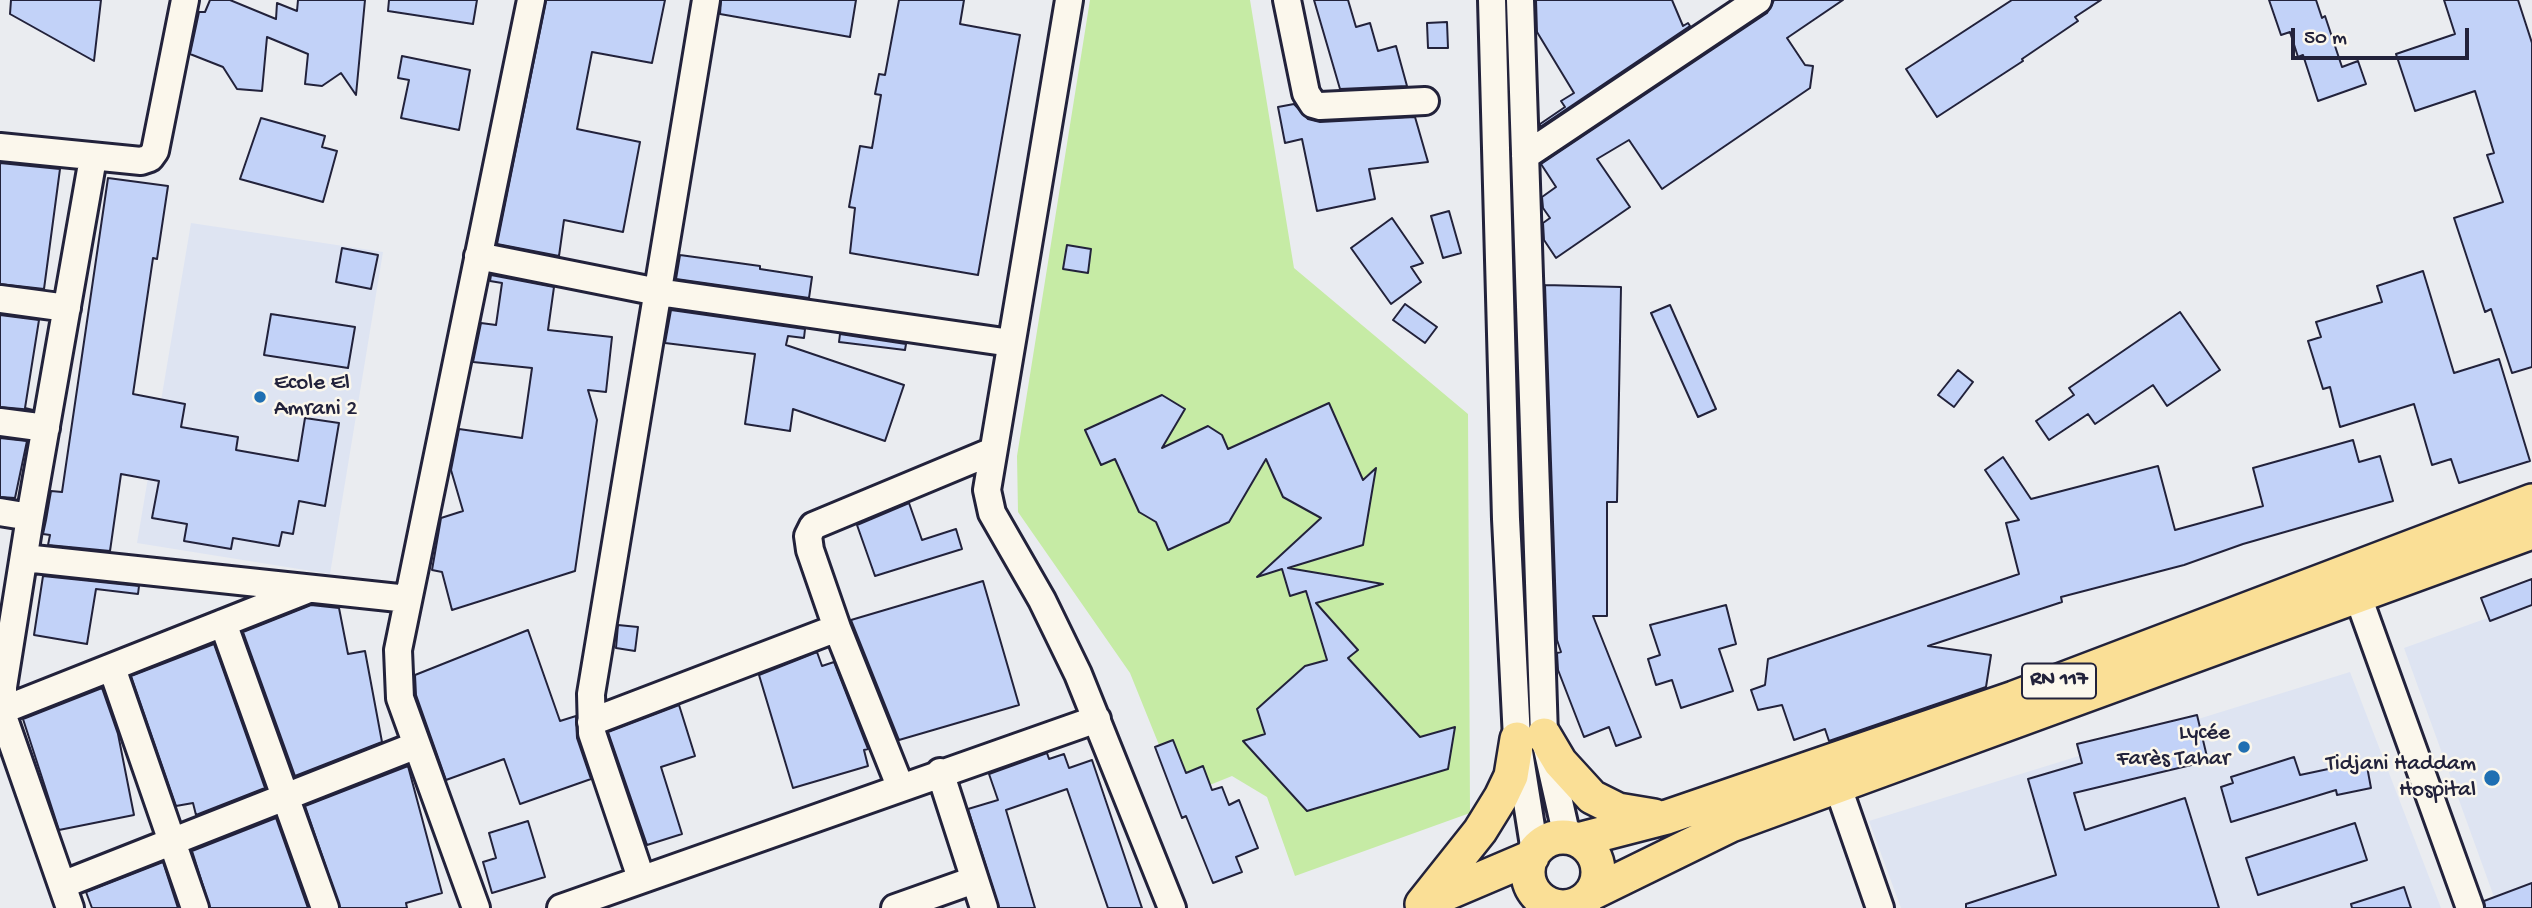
<!DOCTYPE html>
<meta charset="utf-8">
<style>
body{margin:0}
#map{position:relative;width:2532px;height:908px;overflow:hidden;background:#eaecf0;font-family:"Gochi Hand",sans-serif}
canvas{display:block}
.scale{position:absolute;left:2291px;top:28px;width:178px;height:32px;box-sizing:border-box;border:4px solid #22223b;border-top:0;padding-left:9px;font-size:21px;line-height:24px;white-space:nowrap;color:#22223b;-webkit-text-stroke:5px #fbf7ec;paint-order:stroke}
</style>
<div id="map">
<canvas width="2532" height="908"></canvas>
<div class="scale">50 m</div>
</div>
<script>
const c = document.querySelector('canvas').getContext('2d');
c.lineJoin = 'round';
function fillPath(path, color) { c.fillStyle = color; c.fill(path, 'evenodd'); }
const poly = rows => new Path2D(rows.map(r => 'M' + r).join(''));
function trace(path, color, width, dash) { c.strokeStyle = color; c.lineWidth = width; c.lineCap = dash ? 'butt' : 'round'; c.setLineDash(dash || []); c.stroke(path); }
function drawText(font, color, halo, rows, align = 'center') {
  c.font = font + ' "Gochi Hand",sans-serif'; c.lineWidth = 5; c.setLineDash([]); c.textBaseline = 'middle'; c.strokeStyle = halo; c.fillStyle = color; for (const [text, x, y, turn = 0] of rows) {
    c.save(); c.translate(x, y); c.rotate((+turn || 0) * Math.PI / 180); c.textAlign = isNaN(turn) ? turn : align; if (halo) c.strokeText(text, 0, 0); c.fillText(text, 0, 0); c.restore();
  }
}
fillPath(poly([
 [191,223,383,252,330,574,137,543],
 [2532,602,2532,908,2498,908,2404,648],
 [2350,672,2441,908,1901,908,1869,821]
]), '#dee4f2');
fillPath(poly([
 [1090,0,1250,0,1294,268,1468,414,1470,813,1295,876,1267,797,1232,776,1180,797,1130,673,1018,512,1017,456]
]), '#c6eba5');
const building = poly([
 [11,0,101,0,94,61,10,14,11,0],
 [210,0,230,0,276,19,277,3,297,11,298,0,365,0,356,95,341,73,322,86,305,84,308,54,267,37,262,91,237,89,223,67,190,54,199,12,205,12,210,0],
 [389,0,477,0,473,24,388,11,389,0],
 [546,0,665,0,652,63,592,52,577,129,640,142,623,232,564,220,559,256,497,244,546,0],
 [721,0,856,0,850,37,720,14,721,0],
 [899,0,964,0,960,24,1020,35,978,275,850,253,855,208,849,207,860,146,872,148,881,95,875,94,879,74,885,75,899,0],
 [1314,0,1348,0,1356,27,1370,23,1378,51,1396,46,1407,86,1340,89,1314,0],
 [1536,0,1672,0,1683,26,1688,23,1690,26,1540,127,1540,124,1565,107,1561,101,1574,93,1537,32,1536,0],
 [1774,0,1843,0,1787,38,1805,65,1813,66,1810,88,1662,189,1629,140,1597,159,1630,207,1556,258,1544,240,1543,223,1550,218,1543,208,1542,197,1556,187,1541,164,1767,13,1774,0],
 [2012,0,2101,0,2075,17,2078,21,2022,59,2023,61,1937,117,1906,69,2012,0],
 [2269,0,2316,0,2322,18,2325,16,2342,67,2358,61,2366,84,2318,101,2303,55,2298,57,2290,32,2281,35,2269,0],
 [2444,0,2518,0,2532,43,2532,367,2512,373,2491,309,2485,312,2454,218,2503,202,2487,155,2494,153,2475,91,2415,111,2396,54,2455,34,2444,0],
 [1447,22,1448,48,1428,48,1427,23,1447,22],
 [402,56,470,70,459,130,401,118,409,80,398,78,402,56],
 [1294,104,1308,119,1320,122,1415,117,1428,162,1369,169,1375,199,1317,211,1302,139,1285,143,1278,107,1294,104],
 [261,118,325,136,322,147,337,151,323,202,240,179,261,118],
 [0,163,60,169,44,289,0,284,0,163],
 [108,178,168,186,157,259,153,258,133,394,185,404,181,427,238,437,236,450,298,461,305,418,339,423,325,506,299,501,293,534,282,532,279,546,233,538,231,549,184,541,187,524,152,518,159,481,121,474,110,551,48,545,50,535,43,534,46,520,51,491,62,492,108,178],
 [1449,211,1461,253,1443,258,1431,216,1449,211],
 [1392,218,1423,263,1411,267,1421,282,1391,304,1351,248,1392,218],
 [1067,245,1091,249,1088,273,1063,269,1067,245],
 [342,248,378,255,371,289,336,282,342,248],
 [680,255,760,266,760,269,812,277,809,298,676,279,680,255],
 [2423,271,2454,373,2499,359,2530,461,2459,483,2451,459,2432,465,2414,404,2340,427,2330,387,2323,389,2308,341,2321,337,2316,322,2382,302,2377,286,2423,271],
 [491,275,554,287,548,330,612,337,606,392,588,390,597,420,575,571,452,610,442,572,432,570,441,518,463,511,451,470,459,429,522,438,532,368,473,362,481,323,496,325,502,283,490,281,491,275],
 [1545,285,1621,287,1617,502,1607,502,1607,616,1593,616,1641,737,1616,746,1609,727,1584,737,1558,670,1557,653,1561,652,1557,640,1545,285],
 [1405,304,1437,327,1425,343,1393,320,1405,304],
 [1670,305,1716,409,1698,417,1651,313,1670,305],
 [671,310,805,329,804,338,788,336,786,345,904,385,885,441,793,409,790,431,745,424,755,354,665,343,671,310],
 [2180,312,2220,370,2167,406,2153,385,2095,424,2088,414,2049,440,2036,421,2074,395,2069,388,2180,312],
 [271,314,355,327,348,368,264,355,271,314],
 [0,315,39,320,25,408,33,410,0,407,0,315],
 [840,334,906,344,905,350,839,342,840,334],
 [1958,370,1973,382,1954,407,1938,395,1958,370],
 [1162,395,1185,409,1162,448,1208,426,1222,435,1228,449,1329,403,1363,480,1376,468,1363,545,1288,568,1383,584,1316,603,1358,650,1348,658,1420,737,1455,727,1448,769,1307,811,1243,741,1265,734,1257,709,1305,666,1327,660,1306,591,1290,596,1282,569,1257,577,1321,518,1283,497,1266,459,1229,522,1168,550,1156,522,1139,512,1115,459,1101,465,1085,430,1162,395],
 [0,438,27,441,15,498,0,497,0,438],
 [2353,440,2359,462,2380,456,2393,501,2243,544,2184,565,2061,597,2062,602,1928,646,1991,655,1986,687,1829,741,1825,729,1794,740,1782,705,1758,710,1751,690,1765,685,1768,659,2019,574,2006,523,2019,520,1985,470,2003,457,2031,499,2158,466,2175,530,2263,506,2253,468,2353,440],
 [909,503,922,540,956,529,962,549,875,576,857,525,909,503],
 [43,576,139,586,138,594,96,589,87,644,34,635,43,576],
 [2532,579,2532,605,2490,621,2481,598,2532,579],
 [983,581,1019,705,899,740,851,620,983,581],
 [311,605,339,608,348,654,365,651,382,742,295,776,243,632,311,605],
 [1726,605,1736,644,1719,649,1733,691,1681,708,1672,680,1656,685,1648,659,1660,655,1650,625,1726,605],
 [618,625,638,627,635,651,616,648,618,625],
 [528,630,560,721,576,716,577,738,591,779,520,804,504,759,446,780,416,695,415,675,528,630],
 [214,644,265,788,196,815,193,803,176,806,131,676,214,644],
 [817,652,822,666,834,662,868,749,864,750,868,766,793,788,759,675,817,652],
 [102,688,118,734,134,815,59,830,23,719,102,688],
 [679,705,695,756,661,767,682,834,647,845,608,732,679,705],
 [2197,715,2208,761,2074,793,2085,830,2185,798,2219,908,1966,908,1966,904,2056,875,2028,779,2082,763,2077,744,2197,715],
 [1173,740,1186,773,1203,766,1212,790,1222,787,1229,805,1239,800,1258,848,1236,857,1242,872,1213,883,1186,816,1182,818,1155,747,1173,740],
 [1047,753,1049,759,1064,754,1069,768,1092,760,1142,908,1108,908,1067,789,1006,810,1035,908,999,908,968,809,998,800,989,774,1047,753],
 [2294,757,2300,775,2366,761,2371,788,2337,795,2336,790,2231,822,2221,787,2233,783,2231,777,2294,757],
 [408,766,442,893,406,903,407,908,340,908,305,806,408,766],
 [276,818,308,908,210,908,192,851,276,818],
 [528,821,545,877,492,893,483,862,496,858,489,833,528,821],
 [2355,823,2367,860,2258,895,2246,858,2355,823],
 [163,862,178,908,92,908,86,892,163,862],
 [2532,883,2532,908,2485,908,2484,901,2532,883],
 [2404,887,2411,908,2352,908,2351,904,2404,887]
]);
fillPath(building, '#c2d2f8');
trace(building, '#22223b', 2);
const minor = poly([
 [1069,0,987,490,992,513,1042,600,1078,674,1172,908],
 [1287,0,1306,93,1313,104,1320,106,1425,101],
 [1492,0,1506,519,1517,739,1535,852],
 [1520,0,1544,735,1567,837],
 [0,147,141,161,150,158,155,151,185,0],
 [1525,156,1758,0],
 [478,256,658,292,1011,343],
 [0,299,67,308],
 [0,422,46,428],
 [0,512,30,517,93,158],
 [30,517,3,687,3,716,70,908],
 [24,558,408,599],
 [2351,577,2470,908],
 [223,623,325,908],
 [837,628,810,550,808,536,813,526,993,451],
 [112,668,195,908],
 [3,710,304,591],
 [591,722,837,628,900,786],
 [1831,767,1880,908],
 [940,772,984,908],
 [641,878,592,733,591,694,706,0],
 [62,885,417,745],
 [476,908,400,698,398,650,531,0],
 [561,908,1097,719],
 [895,908,974,880]
]);
const major = poly([
 [1544,735,1560,762,1592,797,1618,810,1654,816],
 '1528 872a35 35 0 1 1 70 0a35 35 0 1 1-70 0Z',
 [1578,840,1667,817,2014,698,2532,501],
 [1590,894,1731,825,2532,532],
 [1424,903,1532,857],
 [1422,904,1480,831,1501,797,1511,776,1517,739]
]);
trace(minor, '#22223b', 32);
trace(major, '#22223b', 38);
trace(minor, '#fbf7ec', 26);
trace(major, '#fadf96', 33);
for (const [x, y, r, color] of [
 [260,397,7,"#1f6fb2"],
 [2244,747,7,"#1f6fb2"],
 [2492,778,9,"#1f6fb2"]
]) { const dot = new Path2D(); dot.arc(x, y, r, 0, 2 * Math.PI); c.fillStyle = color; c.fill(dot); trace(dot, '#fbf7ec', 2.5); }
for (const [x, y, w] of [
 [2059,681,74]
]) { const box = new Path2D(); box.roundRect(x - w / 2, y - 17.5, w, 35, 5); c.fillStyle = '#fbf7ec'; c.fill(box); trace(box, '#22223b', 2); }
drawText('bold 21px', '#22223b', null, [
 ["RN 117",2059,681]
]);
drawText('23px', '#22223b', '#fbf7ec', [
 ["Ecole El",274,384,"left"],
 ["Amrani 2",274,410,"left"],
 ["Lycée",2230,734],
 ["Farès Tahar",2230,760],
 ["Tidjani Haddam",2476,765],
 ["Hospital",2476,791]
], 'right');
</script>
